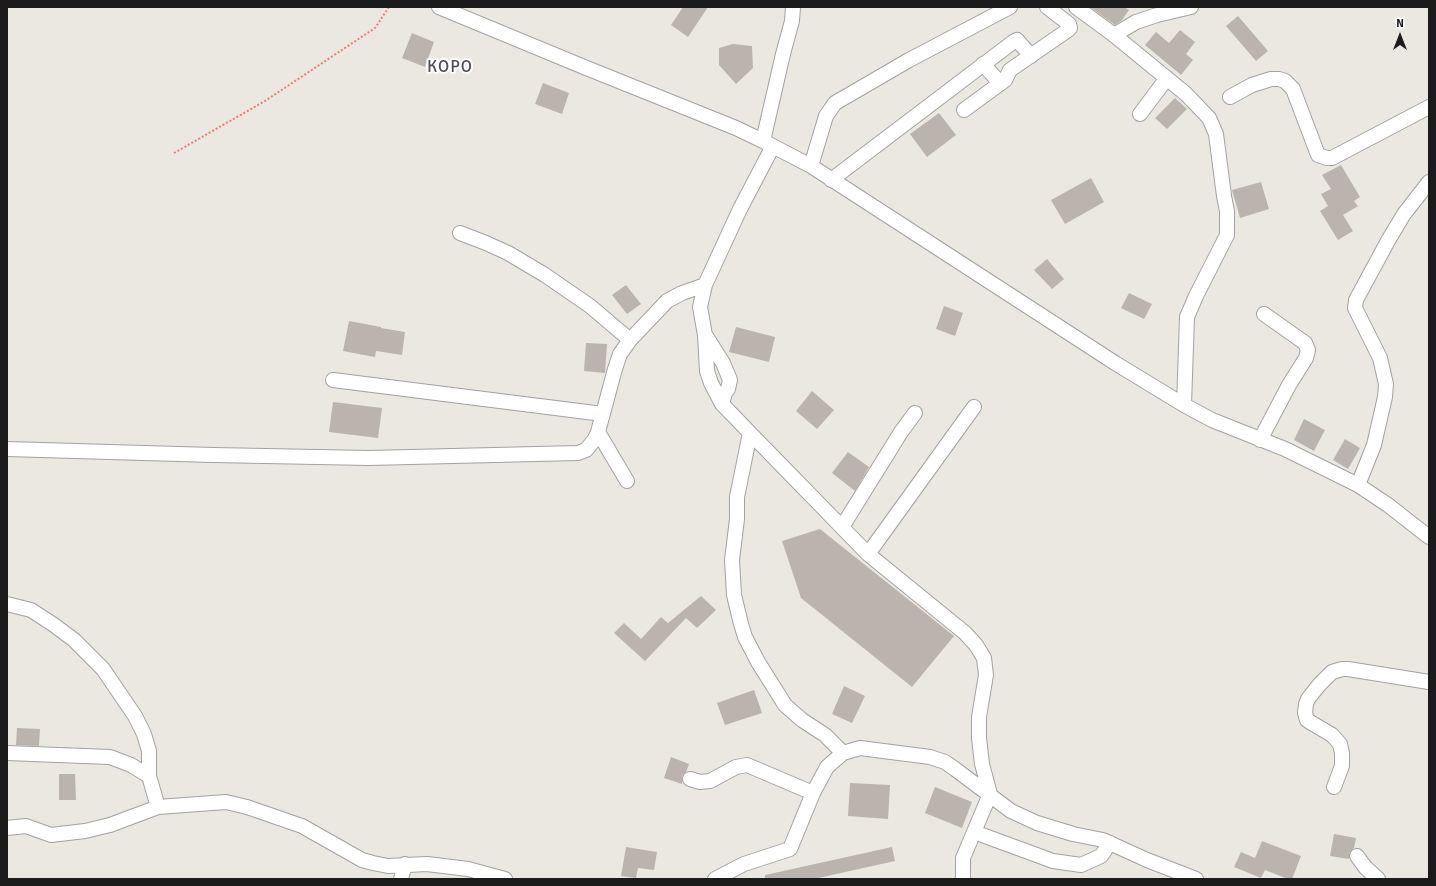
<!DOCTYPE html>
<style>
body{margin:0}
#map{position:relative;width:1436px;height:886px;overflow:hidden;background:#ebe8e1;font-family:Signika,sans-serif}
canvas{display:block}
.frame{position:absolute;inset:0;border:8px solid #1b1b1b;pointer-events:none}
.north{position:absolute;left:1380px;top:16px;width:40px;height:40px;-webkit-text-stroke:3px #fff;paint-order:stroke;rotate:0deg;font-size:11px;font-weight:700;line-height:16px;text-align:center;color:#1b1b1b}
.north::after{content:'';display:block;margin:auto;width:14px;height:18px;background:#1b1b1b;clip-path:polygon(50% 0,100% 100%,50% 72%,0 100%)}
</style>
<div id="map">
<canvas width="1436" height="886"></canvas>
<div class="frame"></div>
<div class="north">N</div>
</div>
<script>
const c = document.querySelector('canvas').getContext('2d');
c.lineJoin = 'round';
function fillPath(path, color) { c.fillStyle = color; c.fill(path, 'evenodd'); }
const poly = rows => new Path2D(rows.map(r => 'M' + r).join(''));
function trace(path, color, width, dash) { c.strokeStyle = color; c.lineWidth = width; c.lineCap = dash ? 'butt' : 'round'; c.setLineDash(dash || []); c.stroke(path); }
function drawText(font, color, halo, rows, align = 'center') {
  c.font = font + ' Signika,sans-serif'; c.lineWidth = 4; c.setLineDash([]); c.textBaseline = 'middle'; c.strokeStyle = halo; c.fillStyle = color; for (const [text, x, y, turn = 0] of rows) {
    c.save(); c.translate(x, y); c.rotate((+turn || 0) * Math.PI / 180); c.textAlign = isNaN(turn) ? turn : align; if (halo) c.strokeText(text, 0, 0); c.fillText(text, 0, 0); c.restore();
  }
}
fillPath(poly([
 [683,7,708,7,688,37,671,25],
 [1090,7,1124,7,1129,10,1122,20,1115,25],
 [1238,16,1268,51,1256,61,1226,26],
 [1180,30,1195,42,1186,54,1193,60,1181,75,1145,45,1156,32,1169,43],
 [412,33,434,42,425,67,402,58],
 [733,44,752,46,753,68,736,84,719,65,719,48],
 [543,83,569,93,562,114,535,104],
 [1175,98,1187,109,1167,129,1155,118],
 [939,113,956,135,927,157,910,134],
 [1341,165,1360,197,1354,201,1358,206,1343,215,1353,231,1338,240,1320,211,1328,206,1321,194,1331,189,1322,175],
 [1091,178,1104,202,1065,224,1051,200],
 [1261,182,1269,209,1240,218,1232,190],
 [1047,259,1064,279,1052,289,1034,270],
 [626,285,641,304,627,314,612,295],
 [1129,293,1152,304,1144,319,1121,308],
 [944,306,963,313,955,336,936,329],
 [349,321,381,327,381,328,405,332,402,355,376,351,375,357,343,351],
 [736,327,775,337,769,362,729,352],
 [586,343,607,344,605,373,584,371],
 [812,391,834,410,817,429,796,411],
 [333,402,382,408,378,438,329,432],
 [1304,419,1325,430,1314,451,1294,440],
 [1345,439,1360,448,1348,469,1333,460],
 [848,452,869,467,855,491,832,473],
 [820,529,954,636,912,687,801,598,782,541],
 [701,596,716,610,697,628,686,618,645,661,614,633,624,623,641,639,661,617,668,623],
 [844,686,865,696,852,723,832,714],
 [754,690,762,713,725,725,717,703],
 [17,728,40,729,39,746,16,745],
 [671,757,689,764,686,772,682,776,682,784,664,778],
 [59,774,75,774,76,800,59,800],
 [850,783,890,785,888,819,848,816],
 [935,787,972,802,962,828,925,813],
 [1334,834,1356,838,1354,848,1349,853,1349,859,1330,856],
 [1262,841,1301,856,1292,879,1288,879,1265,870,1261,878,1234,867,1241,852,1255,858],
 [626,847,657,852,654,870,638,868,636,878,621,876],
 [892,847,895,861,814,879,765,879,765,875]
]), '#bbb4ae');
const minor = poly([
 [439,7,584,67,736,128,763,141,811,166,1115,363,1184,405,1212,420,1285,449,1358,485,1388,505,1429,537],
 [1076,7,1114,35,1186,94,1209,118,1216,134,1224,196,1227,211,1227,235,1196,296,1187,317,1184,405],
 [1114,35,1136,22,1157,15,1191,7],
 [983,64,1000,83],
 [1230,97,1252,85,1271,79,1279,79,1285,81,1293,89,1318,155,1327,158,1332,158,1429,107],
 [964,110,1005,80,1010,70,1068,30,1070,28,1069,24,1047,7],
 [1140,114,1167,78],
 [763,141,783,54,792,21,793,7],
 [773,146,740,209,705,285,700,307,705,335,707,371,711,383,722,404,750,433,868,554,965,633,976,645,984,658,986,675,979,717,979,738,982,764,990,794,963,858,963,879],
 [811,166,826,116,835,103,909,60,1010,7],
 [831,180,1013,42,1017,40,1018,41,1031,56],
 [460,233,486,243,508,253,545,275,590,306,630,340],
 [706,336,723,363,730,380,728,389,725,393,722,404],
 [333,380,603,414],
 [598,432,627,481],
 [750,433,737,497,737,519,732,560,734,595,741,624,745,637,758,662,785,705,802,720,825,735,843,753],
 [1260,440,1289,385,1306,358,1308,350,1305,343,1264,314],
 [7,449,213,455,369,458,578,453,586,450,595,439,598,432,615,369,620,354,630,340,667,301,682,293,705,285],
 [1358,485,1374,445,1385,397,1386,384,1380,358,1355,308,1356,300,1389,239,1404,214,1429,182],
 [842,527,901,432,915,413],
 [868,554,974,407],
 [7,604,31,610,54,625,74,640,103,669,135,716,144,734,149,751,149,776,158,807],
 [7,753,110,757,131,765,149,776],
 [690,779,700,782,710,781,736,767,747,765,813,793],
 [1334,787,1342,766,1342,753,1340,744,1332,735,1310,722,1307,720,1305,713,1306,704,1308,699,1319,685,1332,672,1342,669,1348,669,1429,682],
 [7,828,26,826,51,835,85,831,110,825,158,807,226,802,247,807,302,826,362,860,373,863,388,866,427,864,468,869,505,879],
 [974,832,1053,861,1081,865,1101,856,1110,843],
 [1357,856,1365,867,1378,879],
 [401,879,405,864],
 [715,879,744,864,790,849,813,793,827,767,843,753,860,748,930,757,945,762,955,769,1011,811,1037,823,1073,834,1103,840,1147,860,1196,879]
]);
trace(minor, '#a2a2a2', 16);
trace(poly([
 [174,153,265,101,375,28,389,7]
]), '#ec7e71', 2, [2, 2]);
trace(minor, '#fff', 14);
c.letterSpacing = '1px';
drawText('17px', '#4e4e4e', '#fff', [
 ["KOPO",450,68]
]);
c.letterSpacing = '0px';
</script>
